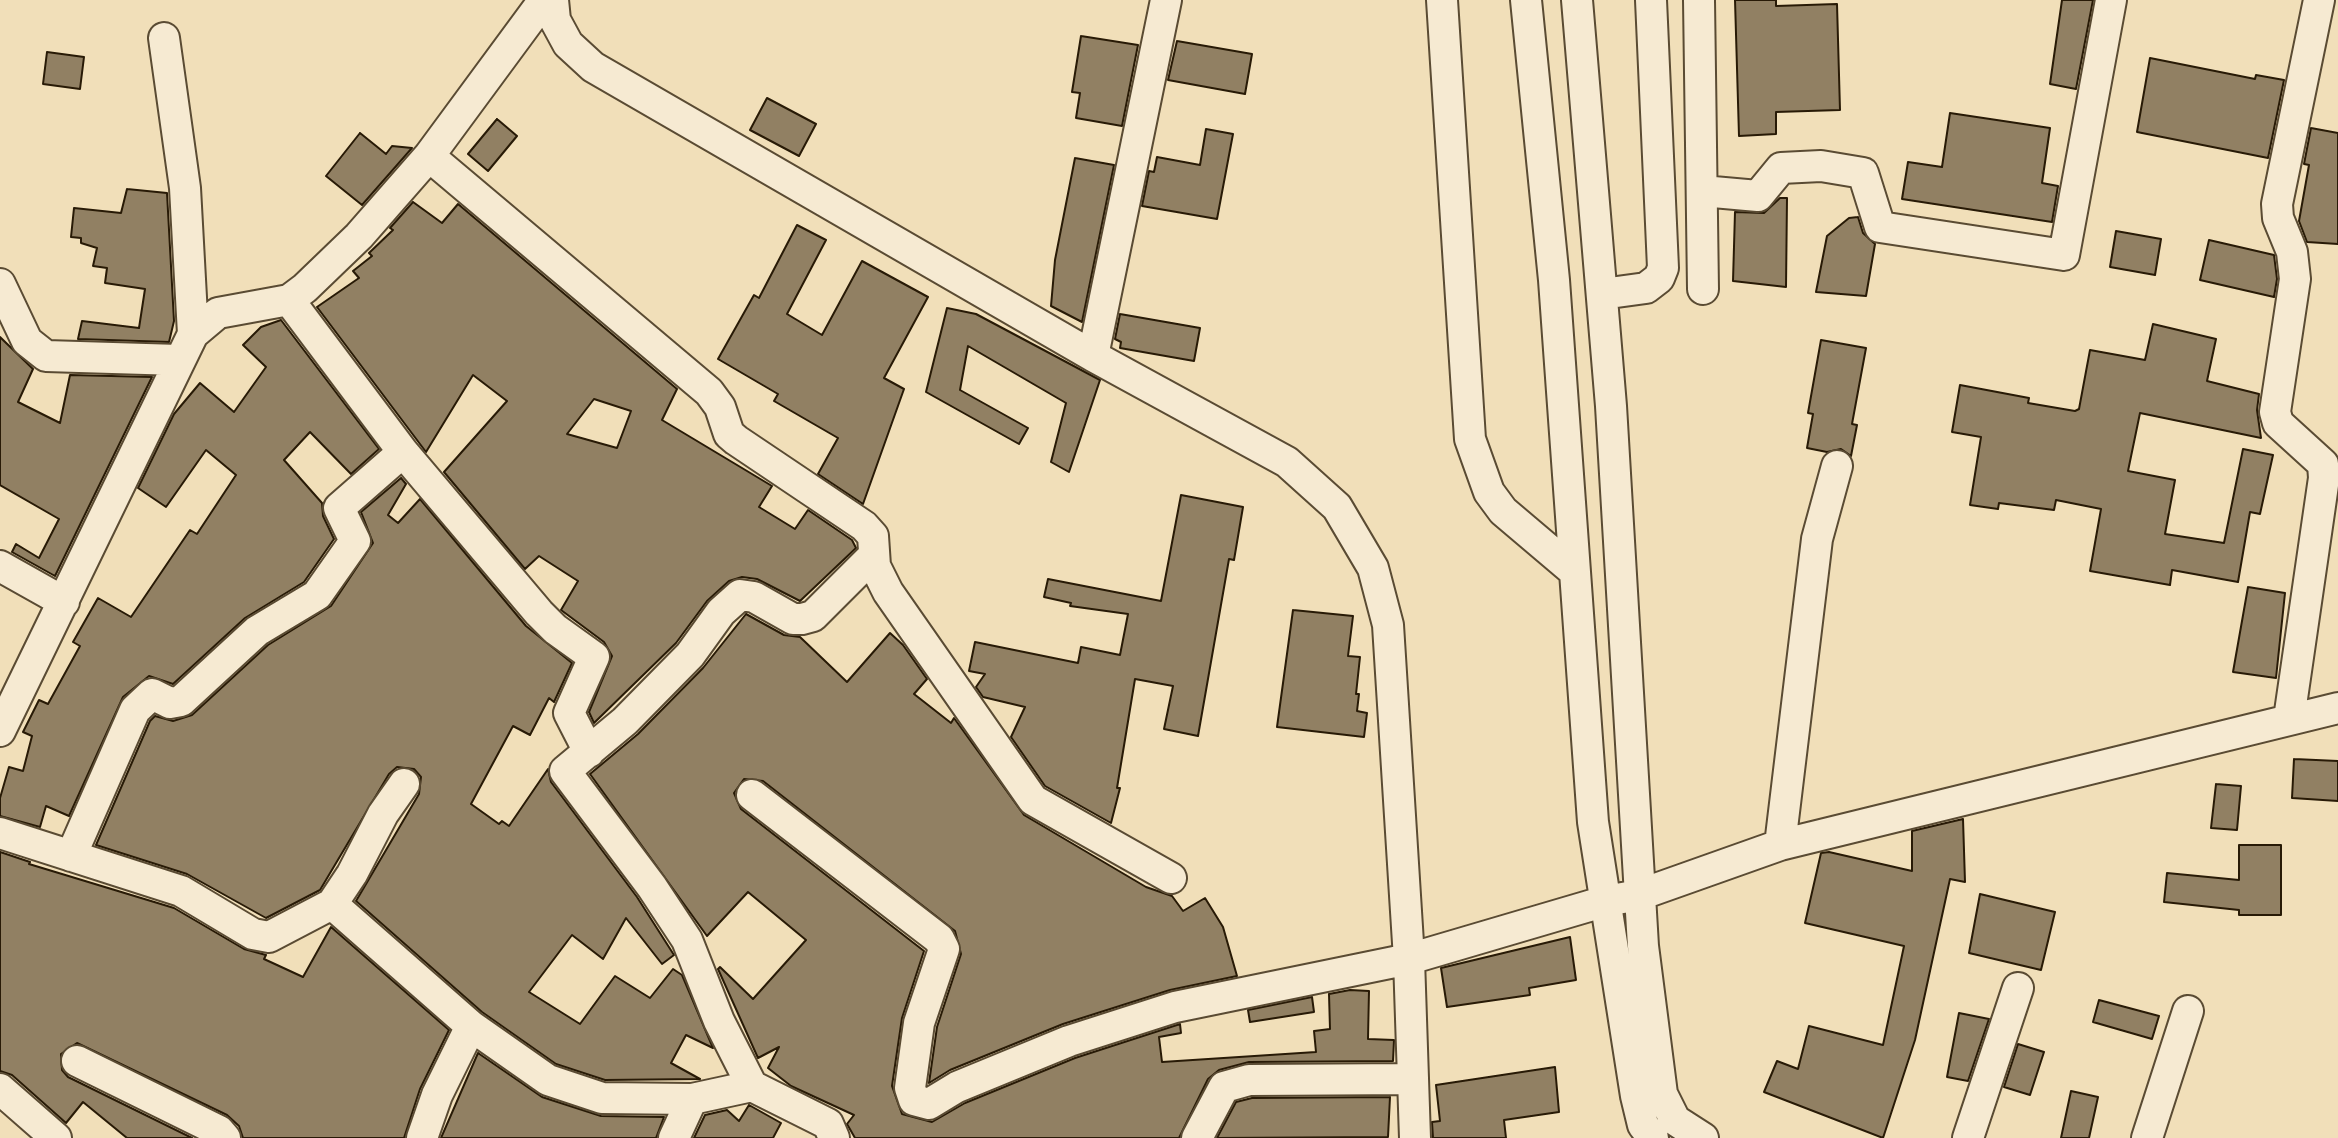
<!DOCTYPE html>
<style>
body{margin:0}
canvas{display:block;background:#f1dfb9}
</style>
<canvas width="2338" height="1138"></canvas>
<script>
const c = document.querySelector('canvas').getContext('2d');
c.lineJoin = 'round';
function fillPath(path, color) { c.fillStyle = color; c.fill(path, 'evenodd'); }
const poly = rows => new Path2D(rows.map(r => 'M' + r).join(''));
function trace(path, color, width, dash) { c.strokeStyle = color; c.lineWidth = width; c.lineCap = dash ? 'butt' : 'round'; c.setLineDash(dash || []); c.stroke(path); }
const building = poly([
 [1735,0,1776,0,1776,6,1837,4,1840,110,1776,112,1776,134,1739,136,1735,0],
 [2062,0,2093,0,2076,89,2050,84,2062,0],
 [1081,36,1138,45,1122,126,1076,118,1080,93,1072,92,1081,36],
 [1177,41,1252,54,1245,94,1168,80,1177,41],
 [47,52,84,57,80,89,43,84,47,52],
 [2150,58,2255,79,2256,75,2284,80,2268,158,2137,132,2150,58],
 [767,98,816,124,799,156,750,130,767,98],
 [1950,113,2050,128,2042,183,2058,186,2052,222,1902,199,1908,162,1942,167,1950,113],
 [497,119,517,136,488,171,468,154,497,119],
 [2311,128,2338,133,2338,244,2307,242,2299,221,2309,165,2304,164,2311,128],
 [1206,129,1233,134,1217,219,1142,206,1149,171,1154,172,1157,157,1200,165,1206,129],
 [360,133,386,154,392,146,412,148,362,205,326,176,360,133],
 [1075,158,1114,165,1082,322,1051,306,1055,260,1075,158],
 [127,189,167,193,174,321,169,342,78,339,82,321,139,328,145,289,105,283,107,268,93,266,97,248,81,243,81,238,71,237,74,208,121,213,127,189],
 [1780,198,1787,198,1786,287,1733,281,1735,212,1764,213,1780,198],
 [413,202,442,223,458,204,677,389,662,420,772,486,759,507,795,529,808,510,852,540,856,548,800,601,757,579,742,577,729,581,707,601,676,643,594,723,589,712,612,656,604,642,561,610,578,581,539,556,525,569,444,472,507,401,473,375,426,452,317,307,359,278,353,271,372,256,369,253,393,230,390,228,413,202],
 [594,399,631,411,617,448,567,434,594,399],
 [1858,217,1863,233,1875,244,1866,296,1816,292,1827,236,1849,218,1858,217],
 [797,225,826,240,787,314,822,335,862,261,928,297,884,378,904,389,863,504,818,474,838,438,774,401,778,394,718,359,754,295,759,298,797,225],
 [2116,231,2161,239,2155,275,2110,267,2116,231],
 [2209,240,2274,255,2277,279,2274,297,2200,280,2209,240],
 [947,308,976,314,1100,380,1069,472,1051,462,1066,403,968,346,960,390,1028,428,1019,444,926,392,947,308],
 [1120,314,1200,328,1194,361,1120,348,1121,342,1115,339,1120,314],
 [281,320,379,449,351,474,310,432,284,460,322,503,323,516,334,539,304,582,245,618,173,684,149,676,123,697,69,816,46,806,40,827,0,816,0,798,9,767,23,771,32,736,23,732,39,700,48,704,80,646,73,642,98,598,131,617,190,530,197,534,236,475,206,450,166,507,138,488,174,414,200,383,234,412,266,367,243,345,261,327,281,320],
 [2153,324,2216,339,2207,381,2259,394,2257,410,2261,438,2140,413,2128,471,2175,480,2165,534,2224,543,2243,449,2273,455,2260,514,2250,512,2238,582,2172,570,2170,585,2090,571,2101,509,2056,500,2054,510,1999,503,1998,509,1970,505,1981,437,1952,432,1960,385,2029,398,2028,403,2075,411,2079,409,2090,350,2145,360,2153,324],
 [0,337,33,369,18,402,60,423,70,375,152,377,55,576,12,552,16,544,39,558,59,519,0,485,0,337],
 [1821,340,1866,348,1852,424,1857,425,1851,456,1841,449,1827,452,1807,448,1813,414,1808,413,1821,340],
 [401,478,406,484,388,515,398,523,420,499,526,626,572,663,554,702,549,698,530,735,513,726,471,804,499,824,502,821,509,826,548,769,551,782,637,897,674,955,662,964,626,918,603,959,572,935,529,992,580,1024,615,976,650,998,673,969,682,975,713,1048,686,1035,671,1063,700,1079,605,1080,556,1064,482,1012,356,901,419,794,421,777,414,769,397,767,389,774,320,890,266,918,187,874,96,845,150,721,155,716,173,721,192,715,268,645,331,606,373,543,361,512,401,478],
 [1181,495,1243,507,1234,560,1229,559,1198,736,1164,729,1173,686,1135,679,1117,788,1120,788,1111,823,1045,786,1011,737,1025,707,983,697,976,687,985,674,969,671,975,642,1078,663,1081,647,1120,655,1128,614,1070,606,1071,603,1044,597,1048,579,1161,601,1181,495],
 [2248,587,2285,593,2276,678,2233,672,2248,587],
 [1293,610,1353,616,1348,656,1360,657,1356,694,1359,694,1357,711,1367,713,1364,737,1277,727,1293,610],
 [746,614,784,635,800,637,847,682,890,633,903,645,927,679,914,694,951,723,954,718,1024,815,1146,887,1172,896,1183,911,1205,898,1223,927,1237,976,1170,990,1063,1024,950,1070,929,1083,937,1027,961,954,955,931,763,781,744,779,734,793,741,809,924,951,902,1018,892,1086,902,1114,932,1122,965,1103,1075,1058,1180,1024,1181,1033,1159,1037,1162,1062,1316,1052,1314,1031,1330,1029,1329,994,1350,990,1369,991,1368,1039,1394,1040,1393,1061,1249,1062,1219,1070,1208,1079,1179,1138,855,1138,847,1124,854,1115,791,1086,768,1068,779,1047,758,1058,718,969,720,967,753,999,806,940,748,892,707,936,590,774,638,734,703,668,746,614],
 [2294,759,2338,761,2338,801,2292,798,2294,759],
 [2216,784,2241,786,2237,830,2211,828,2216,784],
 [1963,819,1965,882,1950,879,1915,1040,1883,1138,1764,1092,1777,1061,1798,1069,1809,1026,1883,1045,1904,946,1805,923,1821,853,1829,852,1912,871,1912,831,1963,819],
 [2239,845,2281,845,2281,915,2239,915,2239,910,2164,902,2167,873,2239,880,2239,845],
 [0,852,30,862,29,864,174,908,244,949,266,955,264,959,303,977,331,927,449,1030,420,1089,404,1138,243,1138,239,1126,227,1115,77,1043,61,1054,62,1070,68,1077,192,1138,127,1138,83,1102,66,1123,12,1075,0,1071,0,852],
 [1980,894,2055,912,2041,970,1969,953,1980,894],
 [1570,937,1576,980,1529,988,1530,995,1447,1007,1441,968,1570,937],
 [1312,997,1314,1012,1250,1022,1248,1010,1312,997],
 [2099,1000,2159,1016,2152,1039,2093,1022,2099,1000],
 [1959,1013,1989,1019,1968,1081,1947,1077,1959,1013],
 [2018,1044,2044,1052,2030,1095,2004,1087,2018,1044],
 [478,1053,542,1097,601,1116,664,1117,656,1138,441,1138,478,1053],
 [1555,1067,1559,1112,1504,1120,1506,1138,1433,1138,1432,1122,1440,1121,1436,1085,1555,1067],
 [2071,1091,2098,1097,2089,1138,2061,1138,2071,1091],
 [1390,1097,1388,1137,1217,1138,1236,1102,1252,1098,1390,1097],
 [749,1105,781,1123,773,1138,694,1138,705,1115,727,1110,739,1121,749,1105]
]);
fillPath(building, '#918063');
trace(building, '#281a06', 2);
const minor = poly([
 [553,0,555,20,568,44,593,67,1093,356,1287,462,1337,507,1373,568,1388,625,1409,959,1415,1138],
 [1442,0,1470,439,1489,492,1503,511,1575,572],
 [1526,0,1554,280,1593,822,1636,1096,1643,1125,1653,1138],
 [1577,0,1611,406,1643,946,1662,1094,1675,1120,1703,1138],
 [1699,0,1703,289],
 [164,38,185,188,193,334],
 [429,156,709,392,720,407,729,434,736,440,864,526,873,536,875,566,888,592,1033,800,1171,878],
 [1702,191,1758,196,1781,168,1821,166,1863,173,1880,227,2064,255,2111,0],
 [0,284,27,341,46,356,179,360],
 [1602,294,1646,288,1659,278,1663,268,1651,0],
 [289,300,403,452,539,613,555,629,594,657,569,713,589,752],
 [1093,356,1166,0],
 [0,566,64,602],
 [2289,719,2324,478,2323,464,2278,423,2275,412,2295,279,2292,252,2278,218,2277,204,2319,0],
 [0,731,193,334,218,313,289,300,305,288,359,236,429,156,544,0],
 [752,795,939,939,944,949,919,1023,910,1088,914,1100,929,1104,957,1087,1069,1041,1175,1007,1409,959,1606,901,1639,895,1780,845,2338,708],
 [0,833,181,891,253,934,269,937,332,904,352,874,383,814,404,784],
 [1780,845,1817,539,1837,466],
 [71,856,135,710,152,694,170,703,181,701,257,631,317,595,355,541,339,508,403,452],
 [332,904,471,1026,548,1080,602,1098,692,1099,752,1086,828,1124,834,1138],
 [77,1061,219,1131,225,1138],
 [752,1086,719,1021,687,940,652,887,565,771,625,721,690,655,721,612,740,595,754,597,793,619,802,619,813,616,874,555],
 [0,1089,56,1138],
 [422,1138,437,1095,471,1026],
 [674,1138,692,1099],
 [1197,1138,1224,1087,1249,1080,1413,1079],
 [1968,1138,2018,988],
 [2147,1138,2188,1011]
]);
trace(minor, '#5a4b33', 34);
trace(minor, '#f6ead2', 30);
</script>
